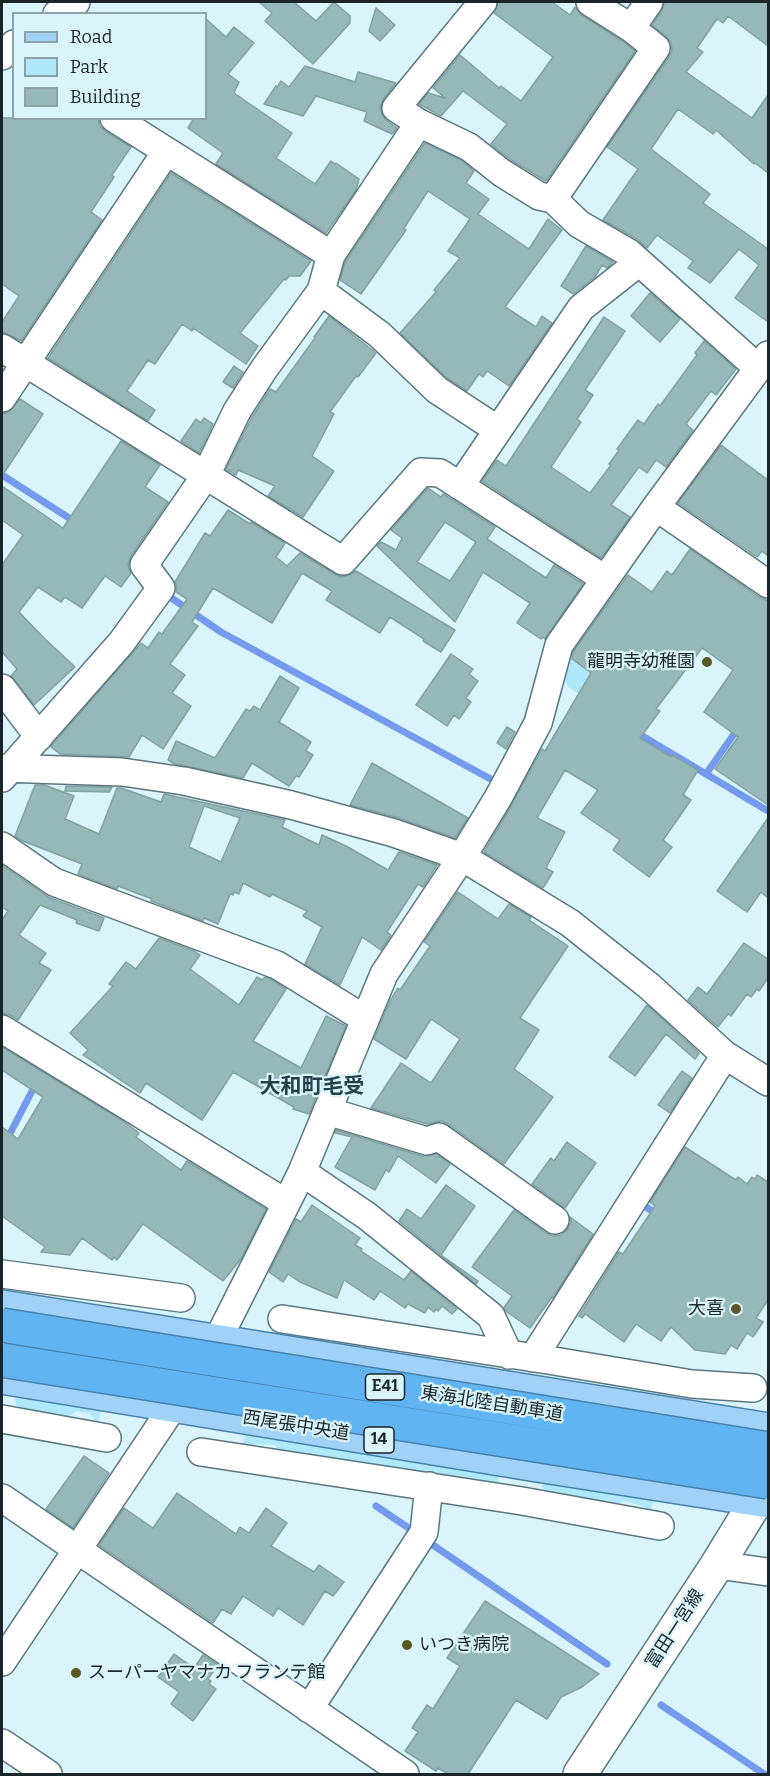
<!DOCTYPE html>
<meta charset="utf-8">
<style>
body{margin:0}
#map{position:relative;width:770px;height:1776px;overflow:hidden;background:#daf4fc;font-family:Bitter,serif}
canvas{display:block}
.frame{position:absolute;inset:0;border:3px solid #192529;pointer-events:none}
.legend{position:absolute;left:12px;top:12px;width:195px;height:108px;box-sizing:border-box;background:#daf4fc;border:2px solid #8da1a8;margin:0;padding:8px 10px;list-style:none;font-size:18px;color:#192529}
.legend li{display:flex;align-items:center;gap:12px;height:30px}
.legend b{width:30px;border:2px solid #8da1a8}
</style>
<div id="map">
<canvas width="770" height="1776"></canvas>
<div class="frame"></div>
<ul class="legend">
<li><b style="height:8px;background:#a0d2f7"></b>Road</li>
<li><b style="height:16px;background:#aee8fa"></b>Park</li>
<li><b style="height:16px;background:#97b8b9"></b>Building</li>
</ul>
</div>
<script>
const c = document.querySelector('canvas').getContext('2d');
c.lineJoin = 'round';
function fillPath(path, color) { c.fillStyle = color; c.fill(path, 'evenodd'); }
const poly = rows => new Path2D(rows.map(r => 'M' + r).join(''));
function trace(path, color, width, dash) { c.strokeStyle = color; c.lineWidth = width; c.lineCap = dash ? 'butt' : 'round'; c.setLineDash(dash || []); c.stroke(path); }
function drawText(font, color, halo, rows, align = 'center') {
  c.font = font + ' Bitter,"Noto Sans JP",serif'; c.lineWidth = 4.5; c.setLineDash([]); c.textBaseline = 'middle'; c.strokeStyle = halo; c.fillStyle = color; for (const [text, x, y, turn = 0] of rows) {
    c.save(); c.translate(x, y); c.rotate((+turn || 0) * Math.PI / 180); c.textAlign = isNaN(turn) ? turn : align; if (halo) c.strokeText(text, 0, 0); c.fillText(text, 0, 0); c.restore();
  }
}
fillPath(poly([
 [564,654,608,687,595,705,568,687,559,665],
 [18,1395,103,1401,98,1424,90,1414,77,1411,66,1418,27,1412,16,1405,15,1399],
 [247,1425,499,1474,498,1482,484,1485,281,1454,275,1445,255,1444,250,1450,242,1448],
 [546,1480,656,1490,650,1513,643,1506,623,1501,612,1509,548,1495,542,1486]
]), '#aee8fa');
trace(poly([
 [2,475,69,518,77,521],
 [167,595,221,632,496,782],
 [634,731,768,811],
 [706,774,739,727],
 [2,1149,44,1068],
 [640,1203,658,1215],
 [376,1506,416,1533],
 [427,1541,607,1664],
 [661,1705,764,1774]
]), '#749aed', 7);
const building = poly([
 [259,2,294,2,316,21,334,2,350,16,350,23,313,64,265,21,272,13,259,2],
 [498,2,552,2,570,15,575,7,582,15,622,41,635,51,546,181,511,160,491,144,507,124,463,91,441,116,419,104,428,93,445,98,433,88,460,55,499,88,501,86,521,101,543,71,553,57,494,13,498,2],
 [664,2,768,2,768,46,728,16,723,23,717,19,697,48,703,52,686,72,752,118,768,95,768,173,755,163,754,164,716,130,713,134,678,109,651,149,710,194,703,203,768,249,768,322,735,298,759,265,739,249,710,283,688,268,693,261,657,235,647,248,637,239,603,220,638,169,607,147,669,57,672,50,671,42,666,36,652,25,662,11,664,2],
 [376,8,395,25,380,41,369,31,376,8],
 [206,19,226,37,234,27,254,43,228,74,239,82,234,93,292,133,276,158,315,184,331,161,335,164,336,163,359,179,356,190,326,233,216,164,223,153,188,128,194,118,206,118,206,19],
 [305,66,355,82,358,72,396,83,384,98,380,107,382,115,387,121,397,128,392,134,364,121,367,112,316,96,303,116,264,104,276,86,277,87,281,81,289,87,305,66],
 [2,118,98,118,100,126,105,131,131,147,112,175,114,177,91,212,102,220,21,341,10,335,2,332,2,322,19,296,2,284,2,118],
 [425,143,461,160,474,171,466,183,489,199,478,214,529,249,548,219,562,230,505,307,536,327,542,316,552,323,509,386,487,371,483,377,479,374,467,391,447,378,400,333,436,292,434,290,460,258,448,251,470,219,428,191,404,228,406,230,361,294,340,280,345,262,425,143],
 [171,173,311,261,300,276,289,276,286,280,284,279,240,333,258,346,246,364,193,328,192,331,182,324,155,364,148,360,127,391,155,410,148,421,48,358,171,173],
 [586,246,613,262,607,268,602,265,595,277,573,294,561,286,586,246],
 [650,293,680,319,660,342,631,316,650,293],
 [329,316,376,353,358,377,356,376,330,412,334,414,312,456,334,471,303,517,268,496,275,486,238,470,236,475,226,469,251,419,270,389,276,392,315,338,314,337,329,316],
 [604,317,625,331,585,390,593,395,577,419,581,422,551,467,590,493,611,465,609,464,619,450,617,449,638,420,644,424,658,404,660,406,697,355,695,353,704,341,736,369,716,395,711,391,686,424,693,430,666,467,656,460,647,473,639,467,611,505,630,517,601,558,482,481,497,460,506,466,604,317],
 [234,366,243,372,233,388,223,382,234,366],
 [20,399,43,414,2,476,2,414,9,412,20,399],
 [204,418,213,424,199,453,181,441,196,419,201,423,204,418],
 [121,441,160,465,145,487,168,502,131,556,128,565,131,573,121,587,105,576,82,608,65,597,61,602,38,587,19,612,44,638,75,667,34,705,11,676,17,669,2,652,2,565,23,535,2,520,2,486,63,528,121,441],
 [721,445,768,480,768,556,762,551,757,557,678,503,721,445],
 [428,488,441,497,443,494,495,527,487,539,546,578,554,565,583,584,545,639,543,637,541,639,517,623,530,603,483,572,455,622,377,546,381,542,396,550,402,538,391,530,428,488],
 [445,522,476,542,450,581,417,562,445,522],
 [228,510,250,524,251,522,285,543,276,557,287,566,300,553,335,574,341,577,349,575,356,571,455,630,441,652,423,641,424,639,390,617,380,633,326,600,332,591,302,573,272,623,213,588,192,622,198,626,170,664,185,675,172,693,191,706,163,749,142,735,129,757,60,754,51,747,53,744,141,643,148,648,159,632,162,634,187,599,176,592,177,587,175,582,205,533,210,536,228,510],
 [690,549,759,597,768,601,768,805,715,769,738,737,704,712,733,670,702,648,656,709,660,711,640,738,671,757,672,755,698,770,683,795,691,800,663,840,672,847,649,877,613,850,620,840,581,813,598,790,565,770,537,818,565,832,546,868,553,872,543,888,484,852,511,806,542,749,545,751,591,673,572,659,573,652,628,575,652,592,667,571,672,575,690,549],
 [451,654,473,669,469,674,478,681,466,698,471,702,459,719,454,715,447,726,416,705,451,654],
 [280,676,299,688,279,722,311,742,306,751,313,755,299,777,296,776,289,786,252,763,243,778,175,764,168,760,176,741,215,758,246,709,250,711,254,706,260,710,280,676],
 [507,727,515,732,506,749,497,743,507,727],
 [372,763,468,818,455,838,399,818,350,805,372,763],
 [35,785,44,785,74,796,65,819,99,834,117,788,121,788,161,802,164,794,285,820,282,827,319,845,322,835,346,846,388,870,399,852,437,865,423,887,418,884,387,932,391,935,381,950,362,937,340,985,305,964,322,927,303,916,307,911,272,894,270,897,243,883,239,894,234,892,233,895,230,894,218,924,204,918,203,921,162,905,151,901,152,899,118,886,117,889,78,874,82,864,23,841,15,836,35,785],
 [204,806,240,818,221,862,189,847,204,806],
 [66,786,112,787,109,792,65,791,66,786],
 [768,818,768,898,761,892,747,912,717,891,768,818],
 [2,865,48,897,104,918,99,931,76,923,77,920,40,905,19,935,46,953,39,963,51,970,18,1020,10,1015,2,1013,2,920,8,911,2,907,2,865],
 [458,892,498,919,509,904,531,917,529,920,568,946,520,1018,539,1030,514,1069,553,1097,504,1164,448,1124,441,1121,427,1124,371,1108,401,1063,431,1083,460,1039,431,1019,406,1059,374,1039,390,1001,398,988,400,990,430,946,424,942,458,892],
 [159,938,194,951,200,955,190,969,239,1005,257,977,262,980,265,977,270,979,286,989,253,1041,301,1068,326,1016,346,1026,309,1114,293,1109,294,1107,233,1072,202,1120,146,1083,140,1093,83,1055,88,1050,70,1033,113,986,109,984,126,962,136,969,159,938],
 [744,943,768,959,768,978,759,991,757,989,751,997,747,994,731,1016,728,1014,718,1027,688,1000,698,987,707,994,744,943],
 [647,1005,699,1053,695,1059,666,1034,635,1076,609,1057,647,1005],
 [2,1047,123,1121,139,1133,136,1137,181,1170,187,1161,266,1209,241,1259,223,1281,143,1224,117,1260,114,1257,112,1260,82,1238,70,1255,41,1252,45,1247,2,1216,2,1127,18,1139,43,1097,2,1070,2,1047],
 [682,1071,692,1078,670,1113,658,1105,682,1071],
 [336,1130,422,1156,436,1154,450,1164,436,1183,398,1156,389,1172,386,1170,375,1190,335,1167,352,1137,335,1133,336,1130],
 [567,1142,596,1163,565,1208,532,1184,551,1158,554,1161,567,1142],
 [685,1147,736,1180,738,1177,747,1184,752,1177,755,1179,757,1175,768,1182,768,1300,756,1318,763,1322,753,1337,747,1333,737,1349,731,1345,725,1354,695,1350,671,1327,661,1341,636,1324,624,1342,585,1314,582,1318,579,1316,619,1252,623,1254,655,1206,650,1202,685,1147],
 [446,1185,475,1206,441,1255,478,1281,476,1284,399,1221,407,1209,421,1219,446,1185],
 [312,1205,360,1238,355,1245,362,1249,361,1251,404,1280,411,1271,457,1309,452,1314,442,1306,438,1311,436,1309,434,1312,428,1307,425,1313,408,1304,405,1308,380,1291,374,1300,344,1280,337,1298,300,1282,288,1274,283,1282,269,1272,296,1219,301,1222,312,1205],
 [514,1210,546,1233,553,1236,561,1235,567,1230,571,1222,570,1217,593,1234,553,1298,552,1297,530,1328,507,1312,504,1308,512,1296,472,1267,514,1210],
 [84,1456,109,1473,73,1528,46,1509,84,1456],
 [177,1493,236,1534,240,1527,249,1533,266,1508,287,1523,271,1546,314,1572,319,1565,344,1582,333,1596,325,1591,303,1625,278,1608,273,1616,243,1596,231,1614,222,1609,213,1623,99,1545,124,1508,153,1528,177,1493],
 [485,1601,599,1674,582,1687,561,1697,547,1719,516,1700,468,1774,448,1774,438,1768,436,1771,405,1751,418,1732,412,1728,427,1705,433,1709,460,1666,447,1658,485,1601],
 [174,1654,194,1668,203,1655,218,1665,208,1679,211,1681,209,1684,216,1689,193,1721,171,1704,179,1692,158,1677,174,1654]
]);
fillPath(building, '#97b8b9');
trace(building, '#81a1a2', 1.5);
const minor = poly([
 [483,2,396,108,419,123,331,255,321,291,380,335,437,390,498,430],
 [590,2,631,28],
 [57,14,76,2],
 [2,56,14,44],
 [114,118,331,255],
 [419,123,469,147,502,173,539,196,553,199,579,224,629,253,758,368],
 [553,199,656,48,631,28,649,2],
 [2,348,343,561,421,472,440,473,605,579],
 [2,398,166,152],
 [460,486,581,308,638,263],
 [656,507,768,584],
 [2,688,39,737],
 [2,768,122,772,184,781,291,805,394,833,462,857,570,923,649,986,725,1055,768,1082],
 [2,778,121,643,161,588,144,565,206,475,237,411,264,369,321,291],
 [2,846,54,882,277,965,365,1019],
 [2,1029,286,1203],
 [327,1111,427,1141,439,1137,555,1220],
 [302,1172,367,1216,491,1316,509,1355],
 [2,1274,181,1298],
 [282,1319,548,1360,692,1384,753,1388],
 [533,1358,725,1055],
 [2,1419,107,1438],
 [201,1452,522,1501,660,1526],
 [2,1498,405,1774],
 [717,1565,768,1572],
 [2,1662,217,1341,302,1172,384,974,462,857,498,798,538,723,559,645,656,507,768,355],
 [309,1709,424,1532,429,1486],
 [2,1743,48,1774]
]);
const secondary = poly([
 [580,1774,717,1565,768,1482]
]);
const primary = poly([
 [2,1307,768,1430],
 [2,1377,531,1464,768,1501]
]);
trace(minor, '#5a7780', 30);
trace(secondary, '#5a7780', 36);
trace(primary, '#4782ab', 36);
trace(minor, '#fff', 27);
trace(secondary, '#fff', 33);
trace(primary, '#a0d2f7', 33);
const motorwayBridge = poly([
 [2,1325,768,1449],
 [2,1360,768,1482]
]);
trace(motorwayBridge, '#4782ab', 36, []);
trace(motorwayBridge, '#60b4f1', 33);
for (const [x, y, r, color] of [
 [707,662,6,"#595825"],
 [736,1309,6,"#595825"],
 [407,1645,6,"#595825"],
 [76,1673,6,"#595825"]
]) { const dot = new Path2D(); dot.arc(x, y, r, 0, 2 * Math.PI); c.fillStyle = color; c.fill(dot); trace(dot, '#daf4fc', 2); }
for (const [x, y, w] of [
 [385,1387,39],
 [379,1440,30]
]) { const box = new Path2D(); box.roundRect(x - w / 2, y - 13, w, 26, 4.5); c.fillStyle = '#daf4fc'; c.fill(box); trace(box, '#192529', 1.5); }
drawText('bold 16px', '#192529', null, [
 ["E41",385,1387],
 ["14",379,1440]
]);
drawText('18px', '#192529', '#daf4fc', [
 ["龍明寺幼稚園",695,662],
 ["大喜",724,1309],
 ["いつき病院",419,1645,"left"],
 ["スーパーヤマナカ フランテ館",88,1673,"left"]
], 'right');
drawText('18px', '#192529', '#daf4fc', [
 ["東海北陸自動車道",492,1404,9],
 ["西尾張中央道",296,1426,9],
 ["富田一宮線",675,1629,-57]
]);
drawText('bold 21px', '#233f47', '#daf4fc', [
 ["大和町毛受",312,1087]
]);
</script>
